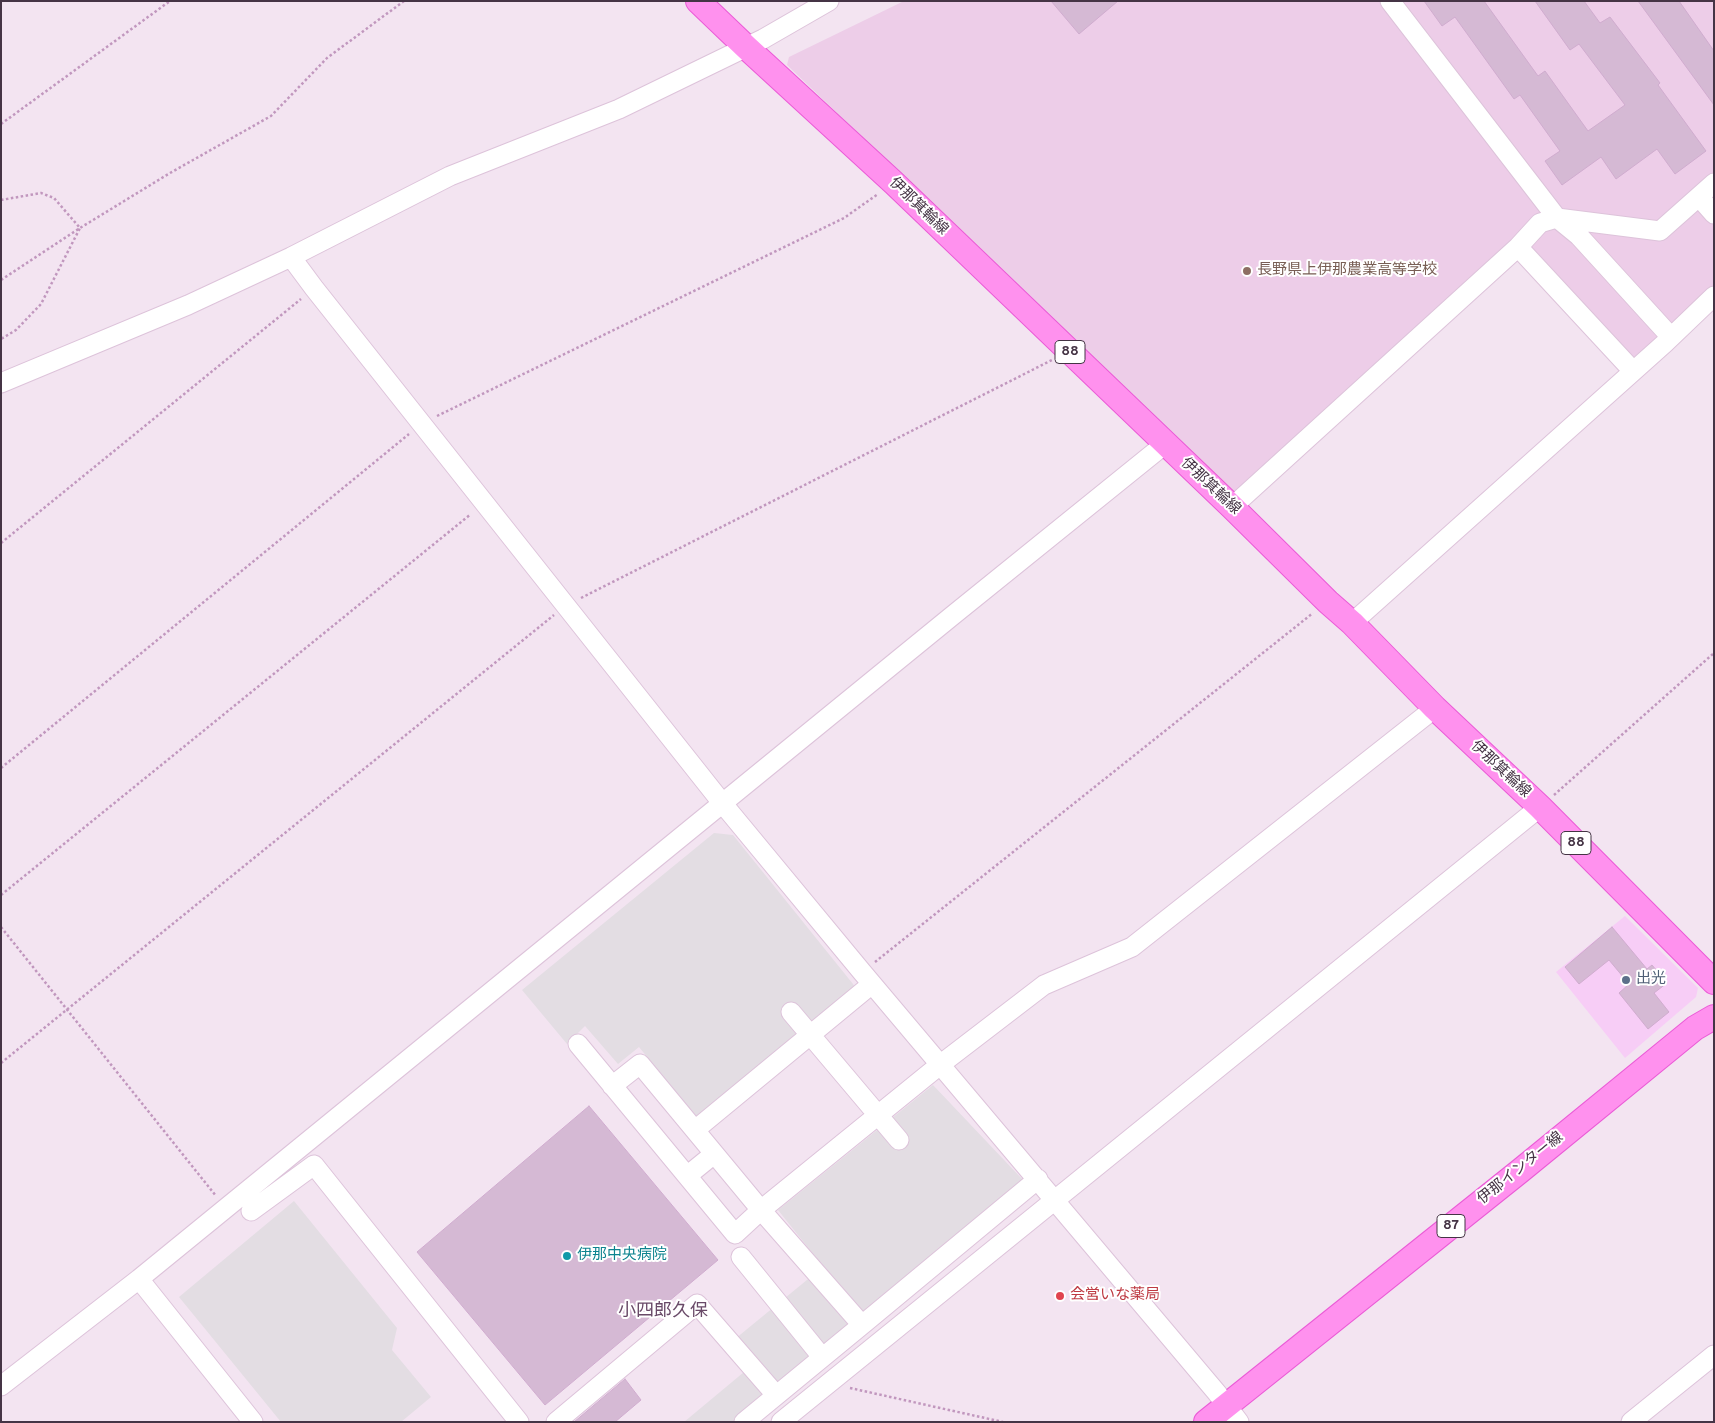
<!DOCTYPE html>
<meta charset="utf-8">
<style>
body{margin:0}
#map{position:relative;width:1715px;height:1423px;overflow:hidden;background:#f3e4f1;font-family:Overpass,sans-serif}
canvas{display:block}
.frame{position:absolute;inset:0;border:2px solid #453445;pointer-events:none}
</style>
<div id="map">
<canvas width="1715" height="1423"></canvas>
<div class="frame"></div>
</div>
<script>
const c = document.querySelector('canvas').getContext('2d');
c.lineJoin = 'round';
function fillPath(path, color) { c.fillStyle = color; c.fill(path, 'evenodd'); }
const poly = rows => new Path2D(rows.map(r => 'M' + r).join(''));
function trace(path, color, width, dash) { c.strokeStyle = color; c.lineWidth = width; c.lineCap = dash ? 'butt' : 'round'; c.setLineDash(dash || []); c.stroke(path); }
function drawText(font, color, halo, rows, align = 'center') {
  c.font = font + ' Overpass,"Noto Sans JP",sans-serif'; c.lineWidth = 4; c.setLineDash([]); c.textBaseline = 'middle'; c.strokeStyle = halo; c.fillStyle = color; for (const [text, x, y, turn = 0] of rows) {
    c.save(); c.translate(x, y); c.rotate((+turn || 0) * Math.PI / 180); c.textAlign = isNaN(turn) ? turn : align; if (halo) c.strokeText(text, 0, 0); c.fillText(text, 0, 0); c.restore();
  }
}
fillPath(poly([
 [1625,916,1698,988,1696,997,1625,1058,1556,972]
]), '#f7cdf6');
fillPath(poly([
 [904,1,1714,1,1714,183,1699,197,1714,214,1714,296,1633,371,1518,247,1241,500,787,65,789,57]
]), '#edcde8');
fillPath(poly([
 [714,833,733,835,857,989,699,1121,639,1047,618,1064,585,1026,567,1044,522,990],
 [933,1085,1023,1180,861,1314,778,1210],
 [294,1201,397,1328,392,1350,431,1397,401,1422,281,1422,179,1297],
 [813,1275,853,1324,735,1422,684,1422,744,1372,724,1348]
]), '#e3dde3');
const building = poly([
 [1051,1,1118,1,1079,34,1051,1],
 [1424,1,1484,1,1538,76,1545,71,1588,131,1625,105,1579,44,1570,50,1535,1,1584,1,1600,23,1610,17,1660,83,1658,85,1706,151,1675,174,1657,149,1616,179,1601,157,1562,185,1545,161,1560,151,1520,95,1514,99,1455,17,1442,26,1424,1],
 [1638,1,1679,1,1714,51,1714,105,1638,1],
 [1612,927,1647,969,1652,965,1667,983,1654,993,1669,1012,1648,1029,1619,993,1629,984,1609,960,1579,984,1565,967,1612,927],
 [589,1106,718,1260,545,1405,417,1252,589,1106],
 [625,1379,641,1400,615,1422,574,1422,625,1379]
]);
fillPath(building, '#d5b9d4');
trace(building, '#d0accf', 1);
const minor = poly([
 [1390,1,1557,218,1579,236,1671,337],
 [1699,197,1714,214],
 [1518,247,1633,371],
 [291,257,314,288,723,804,862,972,1217,1393,1239,1422],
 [1,383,188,305,291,257,450,176,619,109,763,39,829,1],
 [1232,507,1518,247,1540,223,1557,218,1660,231,1714,183],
 [1352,623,1665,343,1714,296],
 [791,1012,899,1140],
 [578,1044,735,1234,761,1210,941,1064,1044,985,1132,947,1435,708],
 [612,1086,640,1064,761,1210,862,1325,1038,1179],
 [695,1130,872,984],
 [687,1176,714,1154],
 [251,1211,314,1165,519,1422],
 [741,1257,822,1357],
 [139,1279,253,1422],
 [1,1386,139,1279,952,616,1165,444],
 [556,1422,697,1304,776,1395],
 [744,1422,862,1325],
 [781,1422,1540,807],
 [1631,1422,1714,1355]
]);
const major = poly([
 [698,1,746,47,894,183,1232,507,1328,602,1352,623,1435,708,1540,807,1714,982],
 [1206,1422,1520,1171,1695,1028,1714,1017]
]);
trace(minor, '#ddc3da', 21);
trace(major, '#ea5bd6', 26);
trace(poly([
 [1,124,170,1],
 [1,200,41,193,54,198,80,228,41,304,16,330,1,339],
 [1,280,80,228,170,173,271,116,327,58,404,1],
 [437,416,844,218,878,194],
 [1,543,301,299],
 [581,598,1052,360],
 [1,768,409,434],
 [1554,795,1714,653],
 [1,895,471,514],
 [1,927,216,1196],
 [875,962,1313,613],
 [1,1063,554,615],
 [850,1388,1003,1422]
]), '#c197be', 2.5, [2.5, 2.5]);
trace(minor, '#fff', 19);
trace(major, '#ff91ee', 24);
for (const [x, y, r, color] of [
 [1247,271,5,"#8d6e63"],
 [1626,980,5,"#5c6f8a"],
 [567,1256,5,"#0f9aa8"],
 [1060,1296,5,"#e0444e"]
]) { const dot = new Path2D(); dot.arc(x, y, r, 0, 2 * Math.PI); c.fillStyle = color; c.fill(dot); trace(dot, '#fff', 2); }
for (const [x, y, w] of [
 [1070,352,30],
 [1576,843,30],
 [1451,1226,28]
]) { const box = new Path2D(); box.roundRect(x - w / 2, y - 11.5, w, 23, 4); c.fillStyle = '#fff'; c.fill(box); trace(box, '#453445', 1); }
drawText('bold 14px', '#453445', null, [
 ["88",1070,352],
 ["88",1576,843],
 ["87",1451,1226]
]);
drawText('15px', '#453445', '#fff', [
 ["伊那箕輪線",918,207,44],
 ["伊那箕輪線",1210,487,43],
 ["伊那箕輪線",1500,770,43],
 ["伊那インター線",1521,1169,-39]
]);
drawText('15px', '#785e54', '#fff', [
 ["長野県上伊那農業高等学校",1257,271]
], 'left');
drawText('15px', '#4e5e75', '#fff', [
 ["出光",1636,980]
], 'left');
drawText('15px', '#0d838f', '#fff', [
 ["伊那中央病院",577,1256]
], 'left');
drawText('15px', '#be3a42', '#fff', [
 ["会営いな薬局",1070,1296]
], 'left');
drawText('18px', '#694a68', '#fff', [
 ["小四郎久保",663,1312]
]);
</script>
